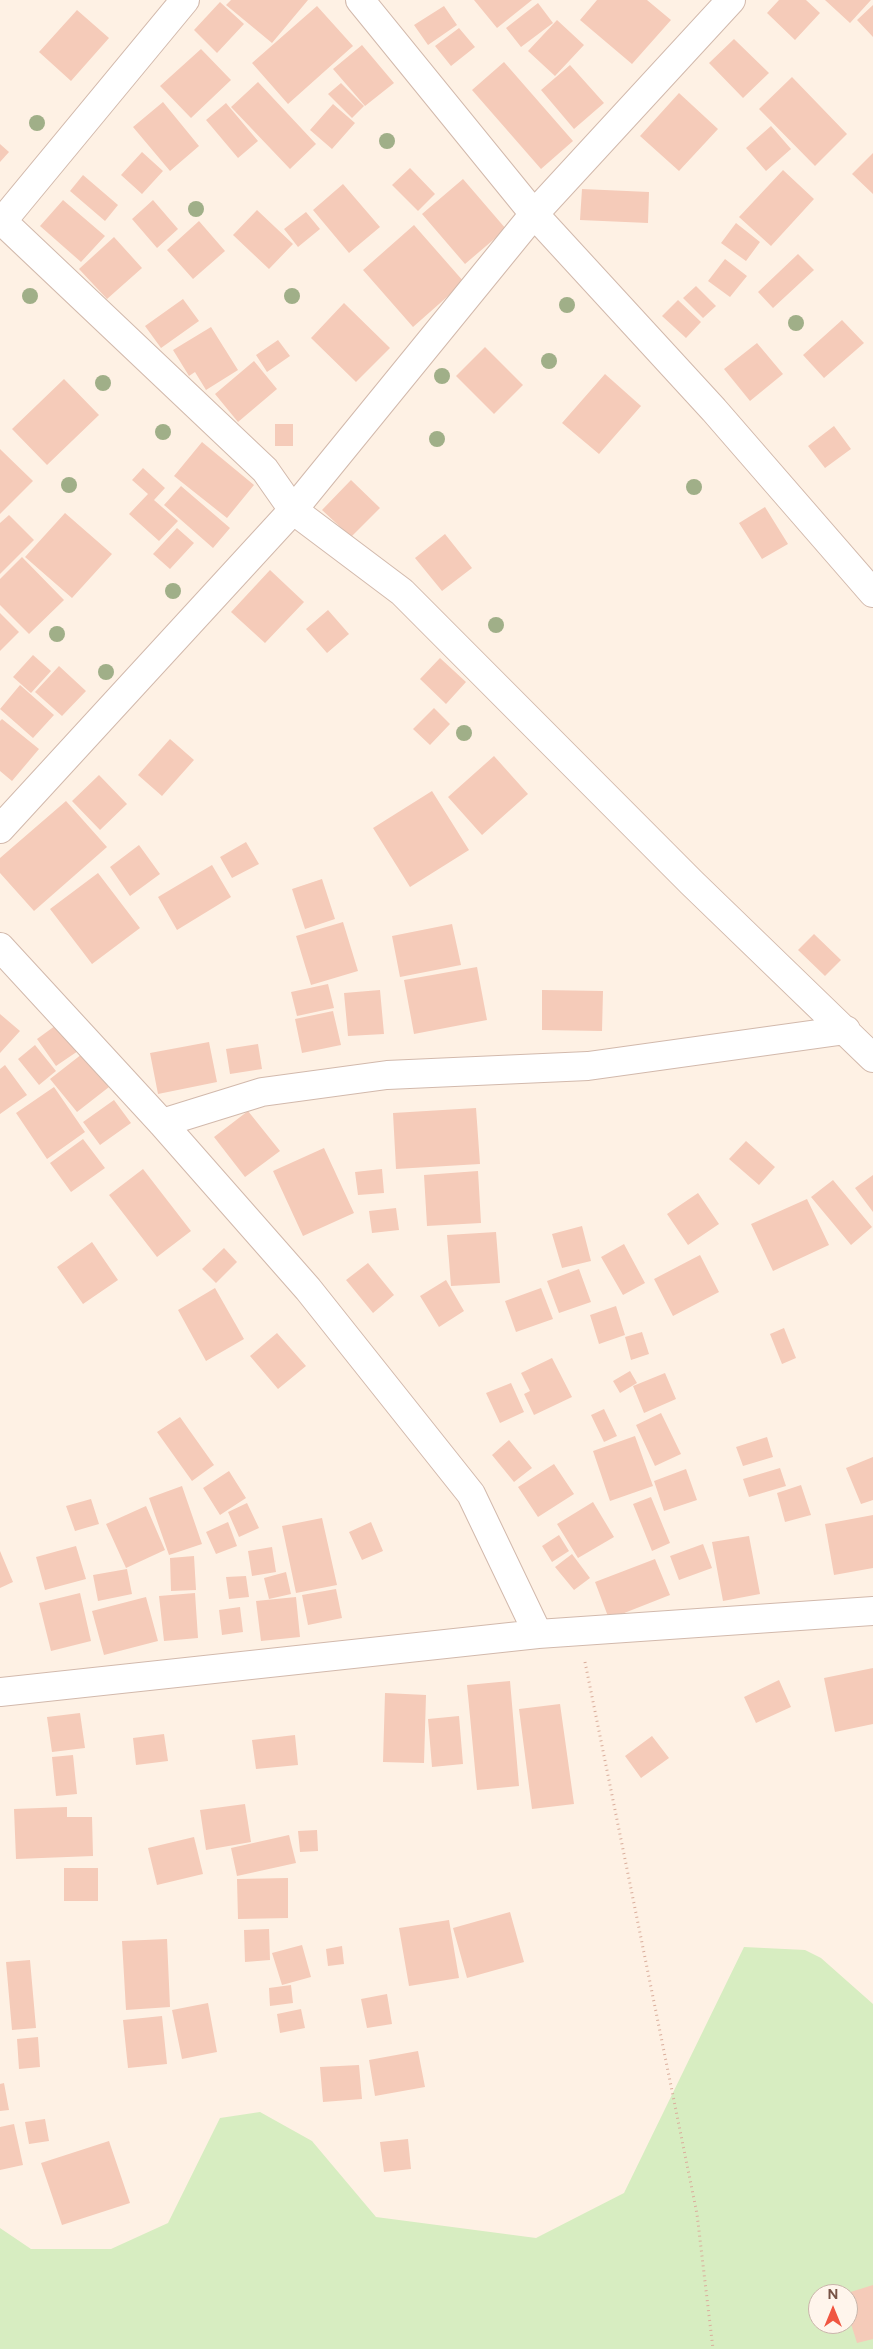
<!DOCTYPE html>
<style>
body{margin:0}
#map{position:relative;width:873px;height:2349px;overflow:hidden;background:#fef1e4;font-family:Figtree,sans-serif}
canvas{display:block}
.north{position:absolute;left:808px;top:2284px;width:50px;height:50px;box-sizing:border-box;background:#fff5ec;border:1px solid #c9b5aa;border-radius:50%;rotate:0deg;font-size:14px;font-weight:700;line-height:20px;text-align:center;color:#785447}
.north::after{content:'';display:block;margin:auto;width:18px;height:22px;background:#f05641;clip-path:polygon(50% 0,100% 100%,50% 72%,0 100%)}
</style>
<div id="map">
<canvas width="873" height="2349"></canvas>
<div class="north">N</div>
</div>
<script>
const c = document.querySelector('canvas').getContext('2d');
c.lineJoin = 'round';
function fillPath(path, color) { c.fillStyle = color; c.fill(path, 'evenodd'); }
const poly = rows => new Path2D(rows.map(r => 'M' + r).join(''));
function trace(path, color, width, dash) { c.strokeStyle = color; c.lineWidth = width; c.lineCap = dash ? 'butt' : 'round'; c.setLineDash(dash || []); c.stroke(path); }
fillPath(poly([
 [744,1947,805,1950,821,1958,873,2004,873,2349,0,2349,0,2228,31,2249,111,2249,168,2223,220,2118,260,2112,312,2141,376,2217,536,2238,624,2193],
 [818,2294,848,2294,848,2324,818,2324]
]), '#d7edc1');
fillPath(poly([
 [231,0,308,0,272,43,226,5],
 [474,0,532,0,497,28],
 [597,0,647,0,671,20,632,64,580,20],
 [779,0,806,0,820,13,795,40,767,13],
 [825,0,871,0,850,23],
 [220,2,244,24,217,53,194,30],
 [538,3,553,23,521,47,506,28],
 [873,5,873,37,857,20],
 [317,6,353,46,288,104,252,63],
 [444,6,457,25,428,45,414,25],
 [77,10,109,38,71,81,39,52],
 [557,20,584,45,555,76,528,51],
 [459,28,475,47,451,66,435,46],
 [734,39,769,73,743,98,709,63],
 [362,45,394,83,365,106,333,69],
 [201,49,231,80,191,118,160,86],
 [504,62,573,141,541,169,472,90],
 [570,65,604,103,574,129,541,90],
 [792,77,847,134,815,166,759,109],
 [258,82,316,144,290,169,231,107],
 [341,83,364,106,352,118,328,94],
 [679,93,718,129,679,171,640,136],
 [163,102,199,146,170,171,133,127],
 [226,103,258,141,238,158,206,120],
 [333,104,355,123,332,149,310,130],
 [771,126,791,149,766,171,746,148],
 [0,144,9,152,0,162],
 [142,152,163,171,142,194,121,175],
 [873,153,873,194,852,174],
 [410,168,435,194,418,211,392,185],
 [783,170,814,199,771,246,739,217],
 [83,175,118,205,105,221,70,191],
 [463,179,506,229,465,264,422,214],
 [343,184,380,227,349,253,313,210],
 [582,189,649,192,648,223,580,220],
 [63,200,105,236,81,262,40,226],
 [153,200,178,229,157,248,132,219],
 [257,210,293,244,269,269,233,235],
 [306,212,320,229,298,247,284,229],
 [199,221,225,251,193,279,167,250],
 [736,223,760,242,746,261,721,243],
 [414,225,464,282,413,327,363,270],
 [114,237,142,268,107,299,79,269],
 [798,254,814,270,773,308,758,292],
 [725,259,747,276,730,297,708,281],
 [696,286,716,306,703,318,683,298],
 [183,299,199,321,161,348,145,326],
 [678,300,701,322,686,338,662,316],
 [344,303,390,348,356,382,311,338],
 [842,320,864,343,824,378,803,355],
 [211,327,238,370,206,390,195,372,189,376,173,350],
 [278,340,290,356,267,372,256,355],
 [757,343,783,374,750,401,724,369],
 [485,347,523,385,494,414,456,376],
 [254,361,277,389,238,422,215,394],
 [605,374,641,406,599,454,562,423],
 [64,379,99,415,47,465,12,429],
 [275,424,293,424,293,446,275,446],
 [834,426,851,449,825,468,808,446],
 [202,442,254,485,227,518,174,476],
 [0,449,33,481,0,514],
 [143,468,165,488,154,500,178,521,159,541,129,514,148,494,132,480],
 [351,480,380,508,351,537,322,510],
 [181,486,230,528,213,548,164,505],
 [765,507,788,544,762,559,739,523],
 [65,513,112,554,72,598,25,557],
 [9,515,34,540,0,574,0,523],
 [177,528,194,543,170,569,153,554],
 [445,534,472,568,442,591,415,558],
 [22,557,64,600,29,634,0,605,0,579],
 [270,570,304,602,265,643,231,612],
 [328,610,349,634,327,653,306,629],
 [0,613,19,632,0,651],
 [33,655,51,671,31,693,13,677],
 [440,658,466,682,446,704,420,679],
 [59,666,86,691,62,716,35,692],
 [20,685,54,715,33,738,0,709],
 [434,708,450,724,430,745,413,729],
 [2,719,39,749,12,781,0,771,0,721],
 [170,739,194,760,162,796,138,775],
 [494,756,528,794,482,835,448,797],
 [99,775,127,804,100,830,72,801],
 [432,791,469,850,410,887,373,828],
 [66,801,107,847,34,911,0,873,0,858],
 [246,842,259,864,232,878,220,857],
 [139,845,160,874,130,896,110,867],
 [212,865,231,897,177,930,158,897],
 [98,873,140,928,92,964,50,909],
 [322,879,335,919,305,929,292,889],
 [343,922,358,971,311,985,296,936],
 [452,924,461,965,400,977,392,936],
 [814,934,841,960,825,976,798,950],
 [477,967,487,1020,414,1034,404,980],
 [328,984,334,1008,297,1016,291,992],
 [380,990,384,1034,348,1036,344,993],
 [542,990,603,991,602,1031,542,1030],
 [333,1011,341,1045,302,1053,295,1019],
 [0,1014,20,1031,0,1053],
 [59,1023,78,1051,56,1066,37,1039],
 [209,1042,217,1082,158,1094,150,1053],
 [258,1044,262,1069,230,1074,226,1049],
 [35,1045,56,1071,39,1085,18,1059],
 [82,1054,109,1087,77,1112,50,1079],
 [5,1065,27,1095,0,1114,0,1069],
 [54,1087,85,1132,47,1159,16,1113],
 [114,1100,131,1123,100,1145,83,1122],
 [476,1108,480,1164,396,1169,393,1113],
 [248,1111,280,1151,245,1177,214,1137],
 [83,1139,105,1168,71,1192,50,1163],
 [746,1141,775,1167,759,1185,729,1159],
 [324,1148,354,1213,303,1236,273,1171],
 [143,1169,191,1231,157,1257,109,1195],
 [382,1169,384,1193,358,1195,355,1172],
 [478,1171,481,1223,427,1226,424,1175],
 [873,1175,873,1212,855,1188],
 [833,1180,872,1227,851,1245,811,1197],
 [698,1193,719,1224,688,1245,667,1214],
 [807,1199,829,1245,773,1271,751,1224],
 [396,1208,399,1230,372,1233,369,1211],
 [582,1226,591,1261,562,1268,552,1234],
 [496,1232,500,1283,451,1286,447,1235],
 [92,1242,118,1280,83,1304,57,1267],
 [624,1244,645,1283,623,1295,601,1257],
 [224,1248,237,1262,216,1283,202,1269],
 [700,1255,719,1292,673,1316,654,1279],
 [368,1263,394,1295,373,1313,346,1280],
 [579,1269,591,1302,559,1313,547,1281],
 [446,1280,464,1311,439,1327,420,1296],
 [215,1288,244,1339,206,1361,178,1310],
 [541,1288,553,1319,516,1332,505,1301],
 [616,1306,625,1335,599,1344,590,1315],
 [784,1328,796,1358,782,1364,770,1334],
 [642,1332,649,1354,631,1360,625,1337],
 [277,1333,306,1366,278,1389,250,1356],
 [552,1358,572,1397,534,1415,524,1394,530,1391,521,1373],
 [630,1371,637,1383,620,1393,613,1381],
 [665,1373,676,1399,644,1413,633,1386],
 [511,1383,524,1412,500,1423,486,1393],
 [604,1409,617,1436,604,1442,591,1415],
 [661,1413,681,1454,655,1466,636,1425],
 [180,1417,214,1465,192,1481,157,1432],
 [635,1436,653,1486,610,1501,593,1451],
 [767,1437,773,1457,743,1466,736,1447],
 [509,1440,532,1468,514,1482,492,1455],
 [873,1457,873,1500,861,1504,846,1468],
 [554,1464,574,1494,538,1517,518,1487],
 [780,1468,786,1486,749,1497,743,1479],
 [686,1469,697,1500,664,1511,654,1481],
 [229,1471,246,1498,220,1515,203,1488],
 [801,1485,811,1515,785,1522,777,1493],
 [182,1486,202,1544,169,1555,149,1498],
 [651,1497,670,1543,652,1551,633,1504],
 [91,1499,99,1524,75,1531,66,1506],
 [593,1502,614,1537,578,1558,557,1524],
 [247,1503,259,1528,239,1537,228,1512],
 [146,1506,165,1550,126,1568,106,1524],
 [873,1515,873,1568,834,1575,825,1524],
 [322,1518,337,1585,296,1593,282,1526],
 [228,1522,237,1546,216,1554,206,1532],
 [371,1522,383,1551,362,1560,349,1532],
 [559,1535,569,1551,552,1562,542,1546],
 [749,1536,760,1594,723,1601,712,1542],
 [703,1544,712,1568,679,1580,670,1556],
 [76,1546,86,1579,45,1590,36,1557],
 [272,1547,276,1572,252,1576,248,1551],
 [0,1551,13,1582,0,1588],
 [572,1554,590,1578,574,1590,555,1567],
 [194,1556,196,1590,171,1591,170,1558],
 [655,1559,670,1595,609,1619,595,1582],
 [127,1569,132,1594,98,1601,93,1575],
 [286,1572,291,1594,269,1599,264,1578],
 [246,1576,249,1597,229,1599,226,1577],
 [336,1589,342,1618,308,1625,302,1595],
 [80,1593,91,1641,51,1651,39,1603],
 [195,1593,198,1638,164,1641,159,1596],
 [146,1597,158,1641,104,1655,92,1611],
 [296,1597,300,1637,261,1641,256,1601],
 [240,1607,243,1632,222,1635,219,1610],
 [873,1668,873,1724,835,1732,824,1678],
 [779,1680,791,1707,756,1723,744,1697],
 [510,1681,519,1786,477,1790,467,1685],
 [385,1693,426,1695,424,1763,383,1762],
 [560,1704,574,1804,532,1809,519,1709],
 [80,1713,85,1748,52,1752,47,1717],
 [459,1716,463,1764,432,1767,428,1719],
 [164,1734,168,1761,136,1765,133,1738],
 [295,1735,298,1765,256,1769,252,1740],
 [652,1736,669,1758,641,1778,625,1756],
 [73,1755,77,1794,56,1796,52,1757],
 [245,1804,251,1842,206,1850,200,1810],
 [67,1807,67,1817,92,1817,93,1856,16,1859,14,1809],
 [317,1830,318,1851,300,1852,298,1831],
 [289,1835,296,1863,237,1876,231,1848],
 [194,1837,203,1874,157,1885,148,1848],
 [64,1868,98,1868,98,1901,64,1901],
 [288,1878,288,1918,238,1919,237,1879],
 [510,1912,524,1962,467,1978,453,1928],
 [449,1920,459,1978,409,1986,399,1928],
 [269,1929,270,1960,245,1962,244,1930],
 [167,1939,170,2007,126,2010,122,1941],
 [302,1945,311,1977,282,1985,272,1953],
 [342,1946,344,1964,328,1966,326,1949],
 [30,1960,36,2028,12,2030,6,1962],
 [291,1985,293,2003,270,2006,269,1988],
 [387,1994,392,2024,367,2028,361,1999],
 [208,2003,217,2052,182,2059,172,2010],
 [301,2009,305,2028,280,2033,277,2014],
 [162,2016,167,2064,128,2068,123,2020],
 [38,2037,40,2067,19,2069,17,2039],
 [418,2051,425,2087,375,2096,369,2060],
 [359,2065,362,2099,323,2102,320,2067],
 [4,2083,9,2110,0,2111,0,2084],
 [45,2119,49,2141,29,2144,25,2122],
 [14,2124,23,2165,0,2170,0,2127],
 [408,2139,411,2169,384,2172,380,2142],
 [109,2141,130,2203,62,2225,41,2163],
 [873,2285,873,2339,857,2343,848,2314,848,2294,844,2294]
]), '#f5cbb9');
const minor = poly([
 [360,0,534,214,714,410,873,593],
 [0,219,265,470,293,510,402,592,692,883,873,1058],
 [0,224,185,0],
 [0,829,293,510,534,214,731,0],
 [0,947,162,1123,308,1289,471,1494,538,1634],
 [162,1123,262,1092,387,1075,588,1066,846,1030],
 [0,1692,538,1634,873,1611]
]);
trace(minor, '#d2b9ac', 30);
trace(poly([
 [585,1662,697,2214,713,2349]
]), '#daae9c', 3, [1, 4]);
trace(minor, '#fff', 28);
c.fillStyle = '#a0af88';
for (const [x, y] of [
 [37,123],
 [387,141],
 [196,209],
 [30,296],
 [292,296],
 [567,305],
 [796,323],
 [549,361],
 [442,376],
 [103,383],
 [163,432],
 [437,439],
 [69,485],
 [694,487],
 [173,591],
 [496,625],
 [57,634],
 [106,672],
 [464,733]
]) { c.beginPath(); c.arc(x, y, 8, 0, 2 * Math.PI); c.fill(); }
</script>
